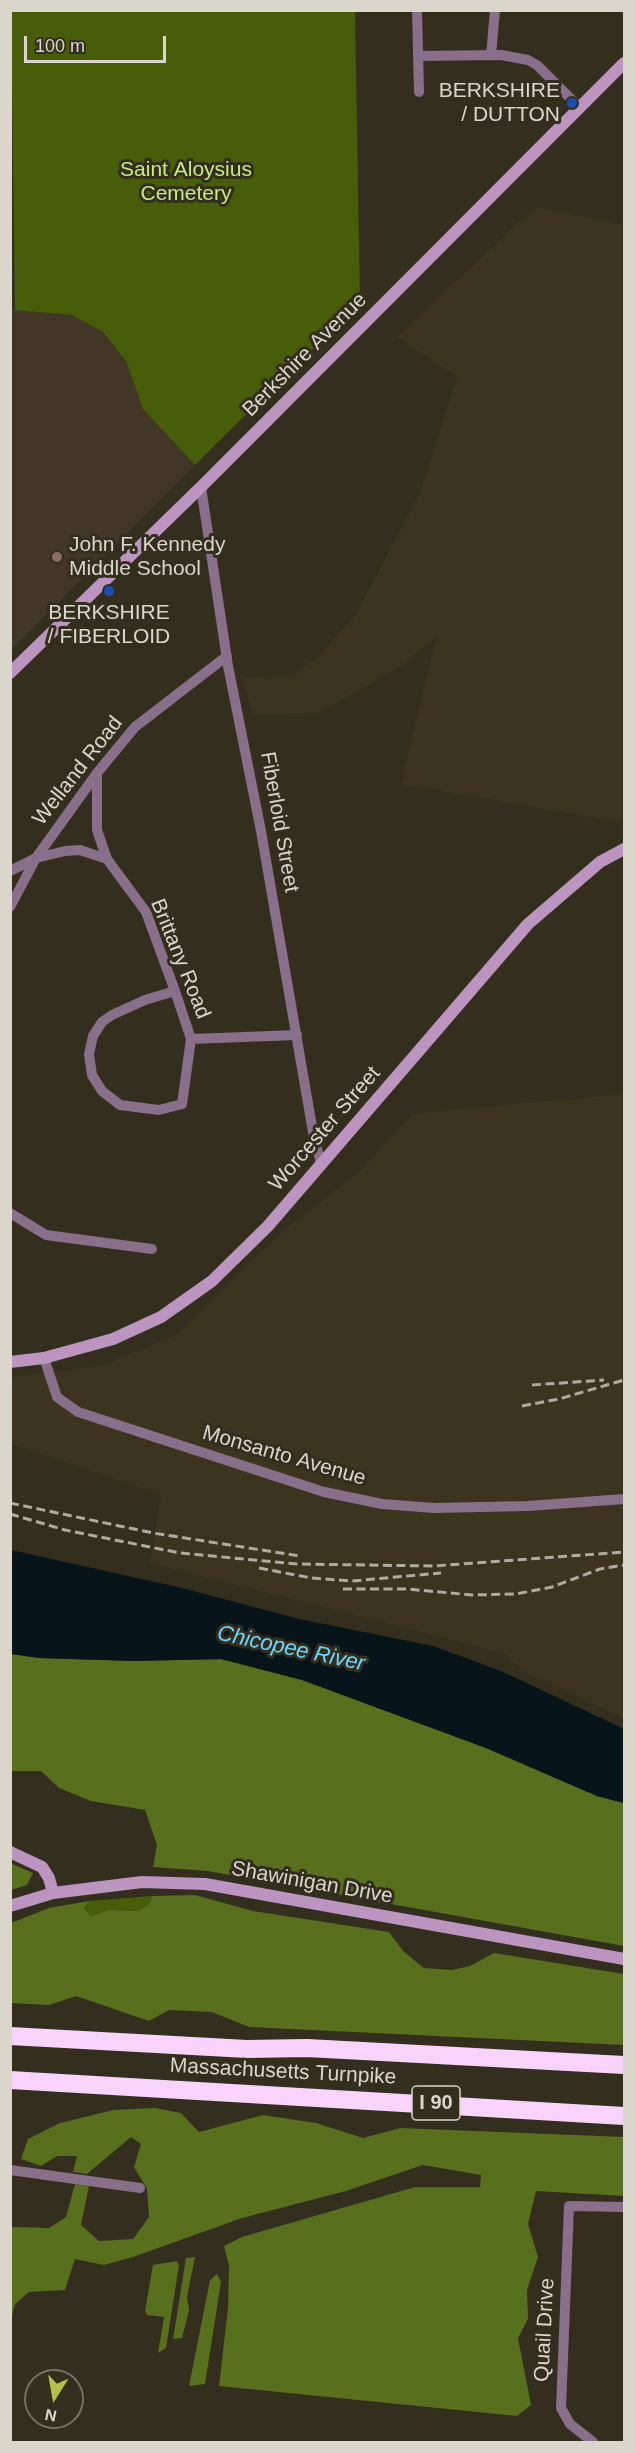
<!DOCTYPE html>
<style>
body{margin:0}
#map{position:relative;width:635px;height:2453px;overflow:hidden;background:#332e1e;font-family:Helvetica,sans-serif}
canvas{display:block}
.frame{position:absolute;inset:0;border:12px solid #dad6cc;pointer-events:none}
.north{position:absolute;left:24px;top:2369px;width:60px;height:60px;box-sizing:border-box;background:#332e1e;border:2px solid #767164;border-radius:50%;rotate:191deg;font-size:16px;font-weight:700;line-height:24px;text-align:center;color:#dad6cc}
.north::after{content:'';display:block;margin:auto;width:21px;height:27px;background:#b5c24a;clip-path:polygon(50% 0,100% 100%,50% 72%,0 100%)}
.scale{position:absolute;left:24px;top:36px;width:142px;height:27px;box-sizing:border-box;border:3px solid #dad6cc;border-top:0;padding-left:8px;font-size:18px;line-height:21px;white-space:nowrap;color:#dad6cc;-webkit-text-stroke:4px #332e1e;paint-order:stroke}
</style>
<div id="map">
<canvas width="635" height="2453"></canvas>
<div class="frame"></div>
<div class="north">N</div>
<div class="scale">100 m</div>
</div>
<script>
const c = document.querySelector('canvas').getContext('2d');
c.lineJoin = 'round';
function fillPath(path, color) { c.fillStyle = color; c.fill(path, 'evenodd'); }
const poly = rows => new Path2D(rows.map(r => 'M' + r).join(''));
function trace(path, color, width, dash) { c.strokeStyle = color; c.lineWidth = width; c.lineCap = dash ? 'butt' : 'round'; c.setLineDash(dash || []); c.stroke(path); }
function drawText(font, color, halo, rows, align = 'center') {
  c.font = font + ' Helvetica,sans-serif'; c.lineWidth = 6; c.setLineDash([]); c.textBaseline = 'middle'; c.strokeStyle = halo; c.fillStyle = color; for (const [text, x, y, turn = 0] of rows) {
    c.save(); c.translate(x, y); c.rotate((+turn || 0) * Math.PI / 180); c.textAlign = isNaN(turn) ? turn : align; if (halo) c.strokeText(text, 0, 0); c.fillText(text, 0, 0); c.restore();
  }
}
fillPath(poly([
 [535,207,624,225,624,818,614,821,401,784,437,636,403,665,319,713,253,714,242,678,293,676,319,656,356,614,421,491,457,377,397,337],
 [624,1094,624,1719,522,1670,503,1653,150,1563,161,1495,11,1444,11,1377,101,1366,176,1335,281,1233,361,1170,412,1114]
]), '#3c341e');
fillPath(poly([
 [11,309,62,313,84,320,103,332,126,361,143,409,195,465,11,650]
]), '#423627');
fillPath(poly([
 [11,11,355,11,360,302,195,465,143,409,126,361,103,332,72,315,15,310],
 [152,1896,149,1904,138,1911,108,1910,91,1916,84,1908,89,1901]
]), '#475d09');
fillPath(poly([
 [11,1654,39,1658,135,1661,221,1659,302,1680,486,1748,597,1796,624,1803,624,1946,208,1871,153,1867,157,1845,145,1810,91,1801,59,1788,41,1771,11,1771],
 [10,1863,33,1873,27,1885,11,1890],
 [195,1895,253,1911,389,1932,404,1952,424,1968,452,1970,470,1966,494,1953,624,1974,624,2045,249,2027,212,2012,169,2010,149,2021,76,1996,49,2005,11,2003,11,1923,49,1908,89,1901,84,1908,91,1916,108,1910,138,1911,149,1904,152,1896],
 [155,2108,181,2113,199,2132,263,2115,316,2123,363,2138,400,2128,624,2137,624,2196,536,2191,528,2224,538,2257,527,2290,528,2319,518,2338,531,2405,517,2416,219,2386,228,2308,229,2266,224,2246,242,2237,415,2187,480,2187,481,2175,423,2165,346,2191,242,2218,133,2257,104,2265,75,2259,65,2290,29,2292,15,2304,11,2320,11,2227,49,2228,66,2217,75,2184,89,2186,81,2225,99,2241,133,2239,149,2217,147,2189,134,2167,141,2144,131,2137,87,2174,73,2172,77,2156,57,2156,41,2166,21,2159,28,2139,60,2123,113,2110],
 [195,2257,187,2297,189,2310,182,2338,173,2339,186,2258],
 [177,2261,179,2265,166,2348,158,2353,164,2317,147,2315,145,2311,153,2265],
 [217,2274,221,2282,205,2384,189,2386,210,2280]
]), '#586f1d');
fillPath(poly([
 [11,1550,182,1588,299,1619,433,1646,501,1671,624,1729,624,1803,597,1796,486,1748,302,1680,221,1659,135,1661,39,1658,11,1654]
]), '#071419');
trace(poly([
 [417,10,419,92],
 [491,55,495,10],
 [418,56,501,55,528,60,537,65,580,108],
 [201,487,228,666,261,831,314,1138,321,1163],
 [97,773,97,830,107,859,146,912,175,991,191,1039,182,1104,159,1110,120,1105,102,1091,92,1075,89,1054,93,1036,102,1022,112,1015,145,1000,175,991],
 [10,871,36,858,65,851,80,850,107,859],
 [10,907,36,858,97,773,135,727,227,656],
 [191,1039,297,1035],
 [10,1213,46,1235,152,1249],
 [44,1358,57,1397,78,1412,324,1492,382,1504,434,1508,528,1506,624,1499],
 [10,2170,140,2188],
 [593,2442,570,2424,561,2408,569,2206,624,2207]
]), '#886f8a', 10);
trace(poly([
 [10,673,201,487,624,63],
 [10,1362,44,1358,113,1339,161,1317,212,1281,268,1226,528,924,600,862,624,849],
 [10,1852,42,1867,49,1878,53,1893,142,1882,205,1884,624,1959],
 [10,1906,53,1893]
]), '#bb94bf', 12);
trace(poly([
 [10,2036,247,2049,307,2048,624,2065],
 [10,2080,624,2116]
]), '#f8d4fc', 18);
trace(poly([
 [532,1385,604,1380],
 [522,1406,559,1399,624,1380],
 [10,1503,153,1533,300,1556],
 [10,1514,65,1530,180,1553,297,1564,434,1566,624,1552],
 [259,1568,311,1578,352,1581,441,1573],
 [343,1589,407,1589,472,1595,516,1594,552,1587,600,1569,624,1565]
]), '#afab9f', 3, [9, 4.5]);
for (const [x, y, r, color] of [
 [572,103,6,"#1a4fb4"],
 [57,557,6,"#8d6e63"],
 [109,591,6,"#1a4fb4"]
]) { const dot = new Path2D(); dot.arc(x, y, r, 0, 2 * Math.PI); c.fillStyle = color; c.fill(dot); trace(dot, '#332e1e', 2); }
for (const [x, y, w] of [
 [436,2103,48]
]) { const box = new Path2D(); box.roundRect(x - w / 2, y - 17, w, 34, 4.5); c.fillStyle = '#332e1e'; c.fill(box); trace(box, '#dad6cc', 1.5); }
drawText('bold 20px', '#dad6cc', null, [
 ["I 90",436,2103]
]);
drawText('21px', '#dad6cc', '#332e1e', [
 ["BERKSHIRE",560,91],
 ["/ DUTTON",560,115],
 ["John F. Kennedy",69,545,"left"],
 ["Middle School",69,569,"left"],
 ["BERKSHIRE",109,613,"center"],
 ["/ FIBERLOID",109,637,"center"]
], 'right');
drawText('21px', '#c7eb7f', '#332e1e', [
 ["Saint Aloysius",186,170],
 ["Cemetery",186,194]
]);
drawText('21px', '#dad6cc', '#332e1e', [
 ["Berkshire Avenue",305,355,-45],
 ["Welland Road",78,771,-52],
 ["Fiberloid Street",279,822,80],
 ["Brittany Road",180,959,68],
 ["Worcester Street",325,1129,-49],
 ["Monsanto Avenue",284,1456,16],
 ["Shawinigan Drive",312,1883,10],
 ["Massachusetts Turnpike",283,2072,3],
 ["Quail Drive",545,2330,-87]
]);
drawText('italic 22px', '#6cd4fd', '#332e1e', [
 ["Chicopee River",291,1649,12]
]);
</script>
